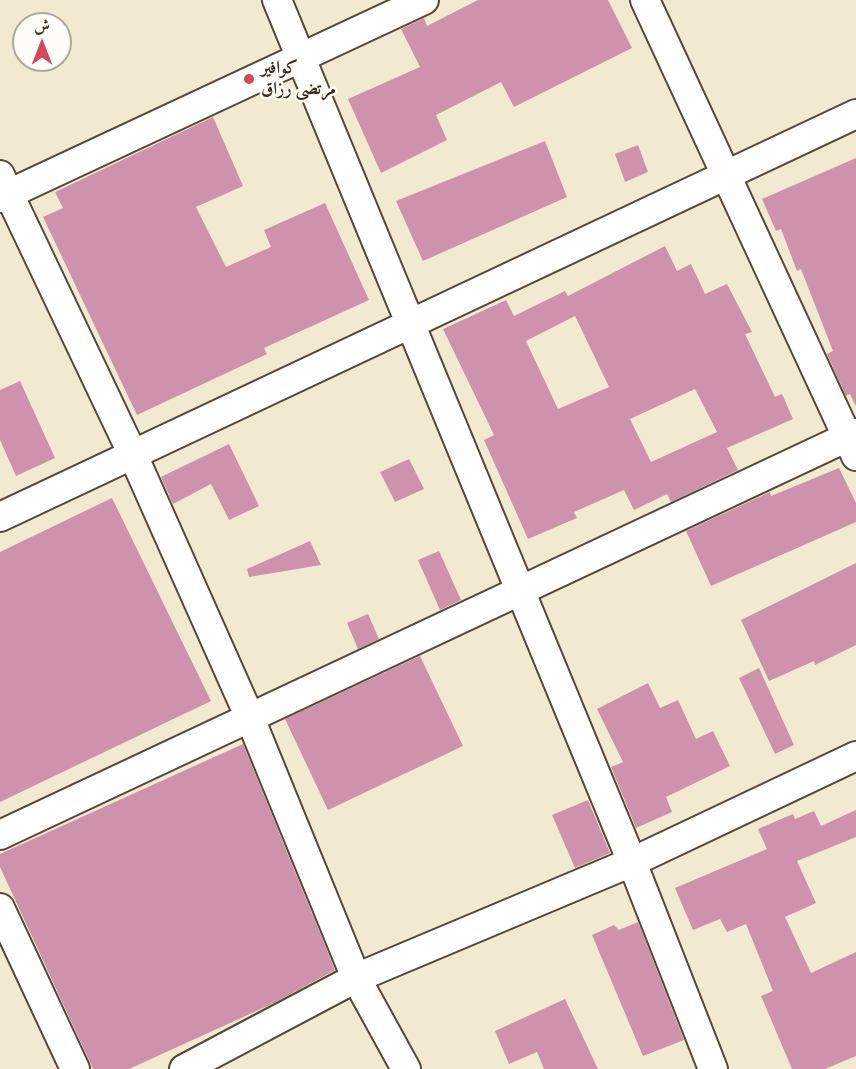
<!DOCTYPE html>
<meta charset="utf-8">
<style>
body{margin:0}
#map{position:relative;width:856px;height:1069px;overflow:hidden;background:#f1ead1;font-family:"IM FELL Great Primer",Amiri,serif}
canvas{display:block}
.north{position:absolute;left:12px;top:12px;width:60px;height:60px;box-sizing:border-box;background:#fdfcf7;border:2px solid #afa8a0;border-radius:50%;rotate:0deg;font-size:16px;font-weight:700;line-height:24px;text-align:center;color:#3b2a1e}
.north::after{content:'';display:block;margin:auto;width:21px;height:27px;background:#d1495b;clip-path:polygon(50% 0,100% 100%,50% 72%,0 100%)}
</style>
<div id="map">
<canvas width="856" height="1069"></canvas>
<div class="north">ش</div>
</div>
<script>
const c = document.querySelector('canvas').getContext('2d');
c.lineJoin = 'round';
function fillPath(path, color) { c.fillStyle = color; c.fill(path, 'evenodd'); }
const poly = rows => new Path2D(rows.map(r => 'M' + r).join(''));
function trace(path, color, width, dash) { c.strokeStyle = color; c.lineWidth = width; c.lineCap = dash ? 'butt' : 'round'; c.setLineDash(dash || []); c.stroke(path); }
function drawText(font, color, halo, rows, align = 'center') {
  c.font = font + ' "IM FELL Great Primer",Amiri,serif'; c.lineWidth = 5; c.setLineDash([]); c.textBaseline = 'middle'; c.strokeStyle = halo; c.fillStyle = color; for (const [text, x, y, turn = 0] of rows) {
    c.save(); c.translate(x, y); c.rotate((+turn || 0) * Math.PI / 180); c.textAlign = isNaN(turn) ? turn : align; if (halo) c.strokeText(text, 0, 0); c.fillText(text, 0, 0); c.restore();
  }
}
fillPath(poly([
 [478,0,608,0,632,48,514,107,501,82,436,115,447,140,381,173,348,99,420,67,401,29,424,18,427,26],
 [213,117,243,186,196,207,226,267,271,247,264,230,325,203,369,300,264,348,267,354,137,415,43,217,63,208,55,192],
 [545,141,567,197,423,261,396,201],
 [638,145,648,172,625,182,615,154],
 [856,158,856,405,855,405,850,394,846,396,827,354,833,351,801,269,797,271,781,229,776,231,762,199],
 [665,246,677,271,691,264,705,294,727,284,752,332,745,334,775,397,782,394,793,419,727,448,738,470,671,502,667,494,634,510,624,490,574,512,577,518,528,539,484,440,494,435,443,329,506,300,514,316,565,291,568,296],
 [575,316,609,387,558,409,526,341],
 [695,389,717,432,651,462,630,419],
 [20,381,55,458,16,476,0,440,0,390],
 [229,444,259,506,229,520,211,484,173,504,161,477],
 [409,459,424,489,395,502,380,472],
 [839,468,856,503,856,522,711,586,686,531,770,492,771,496],
 [112,498,211,701,0,802,0,552],
 [310,541,321,565,249,577,247,569],
 [439,551,461,600,440,610,418,560],
 [856,563,856,645,815,665,814,661,769,681,741,620],
 [368,614,379,639,358,649,347,623],
 [420,656,463,746,328,810,285,719],
 [759,668,794,745,775,754,739,678],
 [648,683,660,708,678,700,696,739,713,731,730,766,666,797,672,812,636,828,611,767,623,762,597,709],
 [243,744,335,970,274,1003,129,1069,93,1069,0,867,0,854],
 [588,800,610,853,575,868,552,815],
 [856,810,856,837,797,861,816,903,785,917,811,973,856,952,856,1056,825,1069,792,1069,761,996,773,991,746,924,727,932,720,919,693,930,675,888,767,849,758,829,793,814,795,819,814,811,821,826],
 [638,922,684,1040,643,1056,592,935,614,925,619,930],
 [565,999,598,1069,544,1069,537,1052,509,1064,495,1031]
]), '#ce92ac');
const street = poly([
 [277,0,632,862,713,1069],
 [645,0,856,456],
 [0,175,133,455,250,718,356,978,406,1069],
 [0,198,424,0],
 [0,517,856,114],
 [0,835,856,433],
 [0,908,75,1069],
 [184,1069,356,978,632,862,856,756]
]);
trace(street, '#564739', 32);
trace(street, '#fff', 28);
for (const [x, y, r, color] of [
 [249,79,6,"#d1495b"]
]) { const dot = new Path2D(); dot.arc(x, y, r, 0, 2 * Math.PI); c.fillStyle = color; c.fill(dot); trace(dot, '#fdfcf7', 2); }
drawText('bold 18px', '#3b2a1e', '#fdfcf7', [
 ["كوافير",261,69],
 ["مرتضى رزاق",261,90]
], 'left');
</script>
